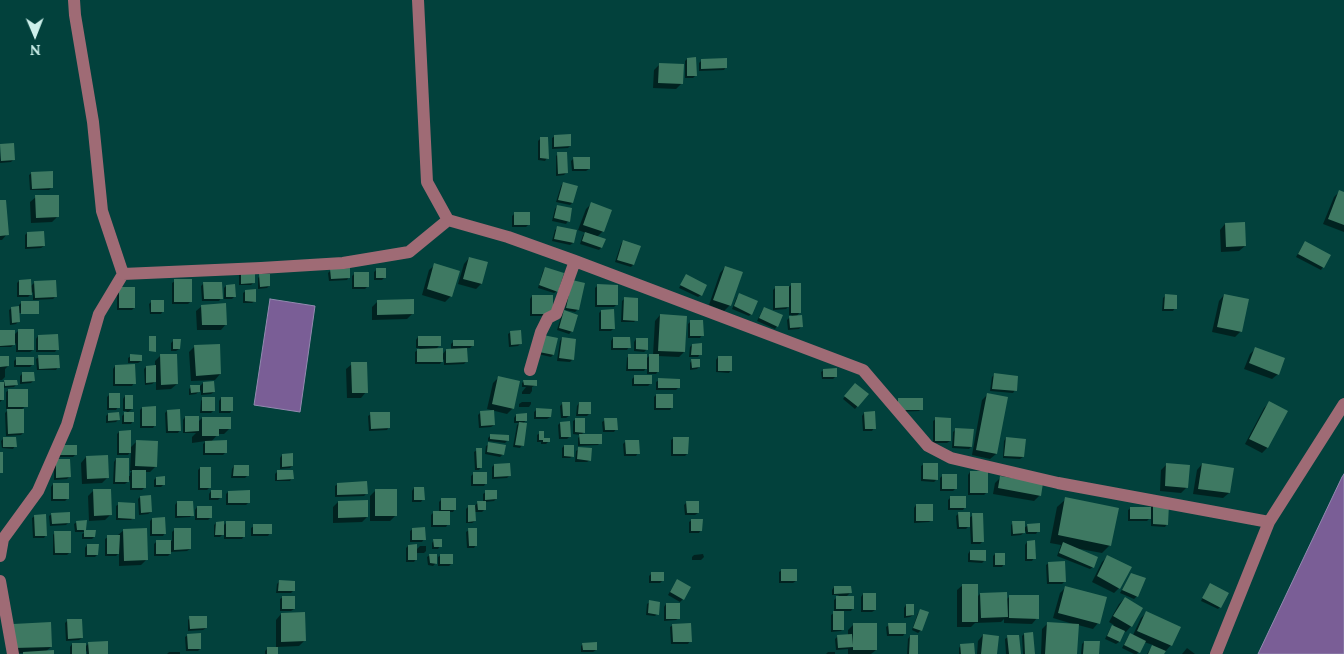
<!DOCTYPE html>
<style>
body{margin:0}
#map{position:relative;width:1344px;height:654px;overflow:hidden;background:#02413c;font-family:Lora,serif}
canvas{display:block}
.north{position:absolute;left:10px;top:10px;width:50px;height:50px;-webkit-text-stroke:4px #02413c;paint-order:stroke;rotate:179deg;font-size:14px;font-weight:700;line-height:20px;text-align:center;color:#cdf0eb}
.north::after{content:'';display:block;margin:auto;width:18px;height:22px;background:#cdf0eb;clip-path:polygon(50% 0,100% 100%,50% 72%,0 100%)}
</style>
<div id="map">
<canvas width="1344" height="654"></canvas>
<div class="north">N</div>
</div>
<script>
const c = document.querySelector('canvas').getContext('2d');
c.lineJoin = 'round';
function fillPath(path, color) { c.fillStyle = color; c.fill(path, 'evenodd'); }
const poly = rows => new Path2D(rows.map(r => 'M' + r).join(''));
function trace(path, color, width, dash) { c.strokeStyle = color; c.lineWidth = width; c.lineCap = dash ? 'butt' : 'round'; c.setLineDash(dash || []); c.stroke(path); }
const water = poly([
 [270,299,315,306,300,412,254,405,270,299],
 [1344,474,1344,654,1258,654,1342,477,1344,474]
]);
fillPath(water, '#7a5e96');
trace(water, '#938ab0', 1);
fillPath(poly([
 [687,59,696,75,693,78,685,78,685,61],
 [702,60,726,67,724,70,699,71,699,63],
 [659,65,682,83,676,89,653,88,654,70],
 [555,136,570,146,568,148,552,149,552,138],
 [540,139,547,158,545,161,538,160,538,141],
 [1,145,13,160,11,162,0,163],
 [558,154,566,173,564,175,556,176,556,156],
 [574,158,589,169,586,171,572,171,571,161],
 [32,173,52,187,49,190,30,190,29,175],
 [563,183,572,203,570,205,556,202,561,186],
 [1339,192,1344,193,1344,232,1323,224,1334,197],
 [36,197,57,217,52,222,31,223,30,202],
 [0,202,7,234,2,240,0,240],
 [591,204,603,231,597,237,601,248,599,250,580,244,583,235,586,233,578,230,586,209],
 [557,206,568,221,566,224,552,221,555,209],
 [514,214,529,224,526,227,512,227,512,216],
 [1225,224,1245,246,1239,251,1221,252,1220,230],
 [558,227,573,243,570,245,552,241,555,230],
 [27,233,44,246,41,248,25,249,25,235],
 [623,241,633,265,631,267,615,262,621,244],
 [1303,245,1323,267,1321,270,1296,257],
 [469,258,487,263,481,284,476,289,458,284,464,264],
 [435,265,451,296,445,302,422,295,429,270],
 [725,267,730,305,724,311,709,305,720,273],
 [546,268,557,291,554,293,538,288,543,271],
 [377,269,384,278,382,280,374,280,374,272],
 [331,270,349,277,347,280,329,281,328,273],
 [242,273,254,282,251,285,239,285,239,275],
 [355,273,367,287,365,289,352,289,352,276],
 [260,276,269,286,267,288,258,289,258,278],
 [686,276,701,295,698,297,679,288],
 [19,281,30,287,35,282,56,296,53,299,33,300,33,292,28,297,17,297,17,283],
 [175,281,191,301,188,304,172,304,172,283],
 [204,283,221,298,219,301,202,301,201,286],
 [570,284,578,309,575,312,565,310],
 [792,284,800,312,796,317,801,327,799,329,788,330,787,320,792,315,789,315,789,306,786,309,773,310,773,290,775,288,789,287],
 [598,285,616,305,614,307,595,307,595,288],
 [226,286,234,297,232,299,224,299,224,288],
 [117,291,134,308,132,310,117,310],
 [246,291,255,301,252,303,243,303,243,293],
 [740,295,751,314,749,316,732,309,737,297],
 [1224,295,1241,331,1235,337,1212,332,1219,301],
 [532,296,549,316,530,316,530,299],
 [1165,296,1175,308,1173,311,1162,311,1163,298],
 [625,298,636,320,634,322,621,322,622,301],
 [152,301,163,311,161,314,150,314,149,304],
 [378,301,413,313,407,319,372,320,372,307],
 [38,302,37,314,37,313,15,313,15,316,35,316,18,316,18,322,16,324,10,325,9,310,12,308,19,307,19,305,21,303],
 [202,306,226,324,221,330,197,330,196,311],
 [764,308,777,326,775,329,757,321,762,311],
 [601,311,613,329,611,331,599,331,599,313],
 [564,312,572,331,569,334,557,330,562,314],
 [660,315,684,352,679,357,658,356,658,371,656,374,647,374,647,367,644,371,626,371,627,358,629,355,646,359,650,355,653,355,655,321],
 [691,321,702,335,700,338,688,338,688,324],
 [0,331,14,335,18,331,33,350,30,352,16,352,16,343,11,347,0,347],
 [511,332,521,343,518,346,509,347,508,334],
 [38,336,57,349,55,352,36,352,36,339],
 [418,337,440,345,435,350,442,355,446,350,451,350,451,344,454,341,473,345,470,348,466,348,466,362,464,364,444,365,444,359,440,364,415,364,415,352,420,348,416,348,416,340],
 [562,338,572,360,570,362,557,361,560,341],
 [613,338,629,347,627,350,611,350,611,341],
 [557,339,553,355,551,357,538,354],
 [636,339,647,349,644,352,634,351,634,342],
 [174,340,179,349,176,351,171,351,171,343],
 [692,345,700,354,698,357,689,357,690,347],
 [195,346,220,374,215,380,191,381,189,352],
 [1256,348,1278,374,1272,379,1244,369,1250,354],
 [161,355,177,384,171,389,156,390,156,381,152,384,145,385,144,369,146,367,155,366,155,361],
 [131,356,141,361,138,363,128,363,128,358],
 [0,357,8,366,5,369,5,377,2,380,0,380],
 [39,357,58,367,56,370,37,370,36,359],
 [718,357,731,370,729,373,716,372,716,360],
 [16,359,33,364,30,367,14,367,14,361],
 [692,360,699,367,697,369,690,370,690,363],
 [352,364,366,392,361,398,347,398,346,369],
 [115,366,134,383,132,386,113,386,113,369],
 [824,370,836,376,833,379,822,379,821,372],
 [23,373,33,381,31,383,20,384,20,376],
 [994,375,1015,390,1013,393,990,391,992,377],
 [499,377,513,408,507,414,487,409,493,383],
 [634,377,651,383,648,386,632,386,632,379],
 [659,380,678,388,676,390,656,390,656,382],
 [16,381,16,385,14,387,2,388,3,399,0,402,0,382],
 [524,381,536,385,532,387,532,391,530,394,522,394,522,392,526,387,522,387,522,383],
 [203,383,214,392,211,394,201,395,201,390,196,394,189,395,189,389,191,387,200,386],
 [852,387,867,394,855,409,843,399],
 [9,390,26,406,22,409,23,433,21,435,6,436,5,413,9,409,6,409,6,392],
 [110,394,118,407,116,410,107,410,107,397],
 [988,394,996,454,990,459,972,455,982,400],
 [656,395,672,407,670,410,654,410,654,397],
 [125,396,132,409,127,413,133,421,131,424,122,424,122,416,127,411,123,411,123,399],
 [203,398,214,410,211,413,200,413,201,401],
 [221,398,232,410,230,413,219,413,219,401],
 [898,400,921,409,919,411,896,412,896,402],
 [522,402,531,402,531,404,529,407,519,407,519,404],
 [563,403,569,416,566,418,561,418,560,406],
 [579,403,589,414,587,416,576,416,577,406],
 [1269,403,1286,412,1267,448,1262,453,1245,444,1264,408],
 [142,408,155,425,153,428,140,428,140,410],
 [537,409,550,417,547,419,534,419,534,412],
 [167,411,180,430,178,433,166,433,165,413],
 [481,412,494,425,491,427,479,428,478,415],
 [864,413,874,428,872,431,863,431,862,416],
 [108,414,118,420,116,422,106,423,106,416],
 [371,414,389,427,387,430,369,431,368,416],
 [516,415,526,420,523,424,522,445,520,448,513,447,517,425,519,423,514,423,514,418],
 [185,417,198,422,202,418,230,428,224,434,218,434,211,442,226,452,223,455,203,455,203,444,206,441,192,443,192,437,196,433,183,433,183,420],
 [576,419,584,432,581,435,573,434,573,421],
 [936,419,950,441,947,443,933,443,933,421],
 [605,420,616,429,614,432,603,432,602,422],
 [560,423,570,436,567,439,559,439,558,425],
 [956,429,971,447,969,449,952,448,953,432],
 [119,432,130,448,137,441,156,466,150,472,145,472,145,487,142,490,130,490,130,480,125,484,113,484,114,462,116,459,128,476,130,476,130,473,132,471,130,471,131,451,128,455,117,455,117,434],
 [540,433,542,439,548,442,546,444,541,444,541,442,537,442,537,435],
 [491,435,507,441,505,443,488,441,488,438],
 [580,436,600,443,598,445,578,446,578,438],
 [4,438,15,446,13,449,2,448,1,441],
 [674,438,687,454,685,456,671,456,671,440],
 [1006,438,1023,457,1020,459,1003,458,1004,441],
 [626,441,638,453,636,456,624,456,623,444],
 [489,444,503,454,500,457,485,454,486,446],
 [564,446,573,456,570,458,562,458,562,448],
 [58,449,76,454,73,457,58,457],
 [579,449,590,460,587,462,575,462,576,451],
 [477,450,481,467,479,470,475,470,474,452],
 [282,455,292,466,290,468,280,469,280,458],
 [86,457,108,477,102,483,82,484,81,463],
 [54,462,69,477,67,479,54,480],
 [924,464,937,479,934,482,921,481,921,466],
 [1167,464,1187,487,1181,493,1160,491,1161,470],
 [1202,464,1229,493,1223,498,1193,494,1197,470],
 [494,465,509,476,507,478,492,479,492,467],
 [234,466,247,476,245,478,231,478,232,469],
 [200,468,210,487,207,490,198,490,198,470],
 [277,472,292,478,290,481,275,481,275,474],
 [970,472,987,492,984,495,968,495,968,475],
 [474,473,486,483,484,486,471,486,471,476],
 [943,475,956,488,953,491,940,491,940,478],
 [1001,477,1040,495,1034,501,993,494,995,483],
 [156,478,164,484,161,487,154,487,154,480],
 [53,484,68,498,65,501,51,501,51,487],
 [338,484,367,493,364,496,335,497,335,486],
 [414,488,423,499,421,502,412,502,412,491],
 [94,490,110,515,105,520,89,521,88,496],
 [376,490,396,515,390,521,370,521,370,496],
 [211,491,220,498,218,500,209,500,209,494],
 [228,492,249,502,246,505,226,505,226,494],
 [486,492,496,499,494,501,484,502,485,509,482,512,474,512,475,521,472,523,466,523,466,509,468,507,475,506,478,502,483,502,483,494],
 [140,497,151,512,148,514,139,515,138,499],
 [951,497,965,507,963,510,948,510,948,500],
 [1066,499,1110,545,1102,553,1080,549,1079,550,1093,567,1090,569,1057,556,1061,545,1050,543,1057,507],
 [441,500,455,509,453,512,448,512,448,524,446,527,431,527,431,515,433,513,439,512,439,502],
 [177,502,192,515,190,517,175,518,175,505],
 [338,502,367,517,362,522,333,523,333,507],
 [687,502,698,513,695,515,685,515,684,505],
 [119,504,133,518,131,520,116,520,116,506],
 [916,505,932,520,929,522,914,523,914,508],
 [1153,505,1167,524,1165,527,1151,526,1151,517,1147,521,1128,521,1128,510,1131,508,1150,508],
 [197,507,211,517,208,520,195,520,195,510],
 [959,513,968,519,973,515,983,541,980,544,971,544,970,525,966,529,957,529,956,516],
 [52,514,69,522,66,525,50,526,49,516],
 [35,516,46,535,44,538,33,538,32,518],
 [152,519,165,533,163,536,150,536,150,521],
 [692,520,701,530,699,533,689,533,689,522],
 [77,522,85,529,83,531,94,532,94,537,92,539,82,539,82,534,85,532,75,532,74,524],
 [227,522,244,536,242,539,224,539,224,533,220,537,214,537,214,525,216,523,223,526],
 [1013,523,1023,529,1028,525,1038,531,1036,534,1026,534,1026,531,1021,535,1011,536,1011,525],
 [254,526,270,533,268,536,251,536,251,528],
 [413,529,424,539,422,542,410,542,410,531],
 [124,530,146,560,141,565,119,566,119,553,116,556,105,556,105,539,108,537,118,535],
 [174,530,190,549,187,551,170,552,170,554,168,556,154,556,154,544,157,541,172,541,172,532],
 [469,530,476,545,474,548,467,548,466,532],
 [55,532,70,552,67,555,53,555,53,535],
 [434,540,440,546,438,549,432,549,432,543],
 [1027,542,1034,558,1032,561,1025,561,1025,545],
 [87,545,97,555,95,557,85,557,85,548],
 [408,546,416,550,420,546,426,546,426,551,424,553,416,553,416,559,414,562,406,562,406,548],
 [970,551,985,560,982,563,968,562,968,554],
 [703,554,704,557,701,560,692,560,692,557,694,555],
 [995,554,1004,564,1002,567,993,567,993,556],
 [430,555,436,563,433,566,428,565,427,557],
 [441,555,452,563,449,566,438,566,438,557],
 [1108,556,1119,588,1114,593,1092,582,1102,562],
 [1049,563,1065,581,1062,584,1047,584,1046,565],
 [782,570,796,581,793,583,779,583,779,572],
 [652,573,663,580,660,583,649,583,649,576],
 [1131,574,1137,596,1134,599,1120,593],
 [279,582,293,591,291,593,276,593,277,584],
 [675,583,683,599,680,602,668,595],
 [963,585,976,598,980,594,1006,600,1010,596,1037,618,1032,624,1004,623,1004,619,1001,622,975,623,971,627,957,627,957,590],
 [834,587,850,593,846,597,853,608,851,611,843,611,843,629,841,631,831,632,831,615,834,613,834,600,839,595,832,595,832,590],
 [1066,587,1098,623,1093,629,1078,625,1076,654,1041,654,1042,629,1047,624,1072,625,1073,624,1053,618,1060,593],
 [1208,587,1220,607,1218,609,1201,601],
 [863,594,875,610,872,612,861,612,861,597],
 [283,597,294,609,291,611,280,611,280,599],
 [1125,598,1142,608,1131,626,1126,632,1124,631,1119,642,1116,644,1105,639,1110,629,1114,625,1109,622,1119,604],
 [650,602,657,614,655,616,646,615,647,604],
 [666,604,679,618,676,620,664,621,664,607],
 [906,605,913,615,910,617,904,618,904,608],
 [921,611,921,630,918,633,912,630,918,613],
 [1146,613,1171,645,1163,654,1147,654,1153,645,1144,642,1137,654,1134,654,1122,648,1128,637,1133,635,1141,618],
 [281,614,305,640,299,646,277,647,277,654,265,654,265,651,267,649,276,648,276,620],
 [190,618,206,628,203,630,188,631,188,620],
 [68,620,82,638,79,640,66,641,65,623],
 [854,624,876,650,871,654,848,654,848,649,836,650,835,639,838,636,848,636,848,630],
 [673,625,690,641,688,644,671,644,670,627],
 [889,625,905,633,903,636,887,636,886,627],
 [8,630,51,647,45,652,53,654,9,653],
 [1024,634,1033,654,1023,654,1022,636],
 [188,635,200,649,198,651,186,651,185,637],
 [983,635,996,654,977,654,978,641],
 [910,636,916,654,907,654,908,639],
 [1008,637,1019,654,1006,654,1005,639],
 [1084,642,1098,654,1081,654,1082,644],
 [89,643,106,654,87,654,87,651,84,654,70,654,70,647,72,644,85,647],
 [583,644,596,650,593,652,581,652,581,646],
 [961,645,973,654,959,654,959,648],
 [1187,648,1195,654,1182,654],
 [169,652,180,652,180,654,167,654],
 [828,652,835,652,835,654,826,654]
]), '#0007');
fillPath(poly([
 [696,57,697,76,687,76,687,58],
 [727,58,727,68,701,69,701,59],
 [659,63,684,64,683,84,658,83],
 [571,134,571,146,554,147,554,135],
 [540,137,548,137,549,159,540,158],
 [14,143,15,160,1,161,0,144],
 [557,152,567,152,568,173,558,174],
 [573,157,590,157,590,169,574,169],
 [53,171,53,188,32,189,31,172],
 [563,182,578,186,573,203,558,200],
 [1339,190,1344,192,1344,225,1328,219],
 [35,195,59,195,59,217,36,218],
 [0,200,6,200,9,235,0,236],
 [591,202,612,210,604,232,583,225],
 [557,205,572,208,570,222,554,218],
 [514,212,530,212,530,225,514,225],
 [1245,222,1246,246,1226,247,1225,223],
 [557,226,577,230,574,243,554,239],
 [44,231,45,246,27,247,27,232],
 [585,232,606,239,602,248,582,241],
 [623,240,641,246,634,265,617,260],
 [1305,241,1331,255,1324,268,1298,254],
 [469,257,488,262,482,284,463,279],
 [434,263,460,271,452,297,427,289],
 [725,266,743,272,731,306,713,300],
 [545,267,564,273,558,292,539,285],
 [350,268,350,278,331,279,330,269],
 [376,268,386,268,386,278,376,278],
 [241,271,255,271,255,283,241,284],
 [354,272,369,272,369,287,354,287],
 [259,274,270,274,270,286,260,287],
 [686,274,707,285,702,296,680,285],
 [31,279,32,295,19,295,19,280],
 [174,279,192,279,192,302,174,302],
 [56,280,57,297,35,298,34,281],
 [572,280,585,283,579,310,566,308],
 [203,282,222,282,223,299,204,299],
 [791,283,801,283,801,313,791,313],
 [235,284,236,297,226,297,226,285],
 [597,284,618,285,618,305,597,305],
 [775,286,789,286,789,307,775,308],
 [119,287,135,287,135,308,119,308],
 [256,289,256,302,245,301,245,290],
 [739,293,758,301,752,315,734,306],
 [1165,294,1177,295,1177,309,1164,309],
 [1224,294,1249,299,1242,332,1217,327],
 [532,295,553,295,553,314,532,314],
 [624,297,638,298,638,321,623,320],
 [414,299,414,314,377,315,377,300],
 [151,300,164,300,164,312,151,312],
 [21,301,39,301,39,314,21,314],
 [226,303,227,325,202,325,201,305],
 [19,306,20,322,12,323,11,307],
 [764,307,783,315,778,327,759,318],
 [614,309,615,329,601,329,601,310],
 [564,310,578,315,573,332,559,328],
 [660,314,687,316,685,352,658,351],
 [802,315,803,327,790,328,789,316],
 [690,320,703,320,704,336,690,336],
 [18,329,34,329,34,350,18,350],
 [0,330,15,330,15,345,0,346],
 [521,330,522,344,511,345,510,331],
 [58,334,59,350,38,350,38,335],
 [543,335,558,338,554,355,539,352],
 [149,336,156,336,156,352,149,351],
 [418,336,441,336,441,346,418,346],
 [562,337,576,339,574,360,559,358],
 [613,337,630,337,631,348,613,348],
 [636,338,648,338,648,350,636,349],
 [173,339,181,339,180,349,173,349],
 [453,340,474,340,474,346,453,346],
 [702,343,702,355,691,355,692,344],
 [220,344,221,374,196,376,194,345],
 [1255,347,1285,358,1279,375,1249,363],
 [443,348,443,362,417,362,417,349],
 [467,348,468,362,446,363,446,349],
 [130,354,142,355,142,361,130,361],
 [160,354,177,354,178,384,161,385],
 [628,354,647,354,647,369,628,369],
 [649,354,659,354,659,372,649,372],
 [38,355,59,355,60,368,39,369],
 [0,356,9,356,9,366,0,367],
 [718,356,732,356,732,371,718,371],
 [16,357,34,357,34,365,16,365],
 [691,359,700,359,700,367,692,368],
 [351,362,367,362,368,393,352,393],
 [135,364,136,384,115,384,115,365],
 [156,365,156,382,146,383,146,366],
 [837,368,837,377,823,377,823,369],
 [22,372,34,372,35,381,22,382],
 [994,373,1018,376,1017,391,992,389],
 [634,375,652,375,652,384,634,384],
 [498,376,520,381,514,409,492,404],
 [658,378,680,379,680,388,658,388],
 [4,380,17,380,18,385,5,386],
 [523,380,537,380,537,386,524,385],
 [214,381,215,392,203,393,203,382],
 [0,382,4,382,4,400,0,400],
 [855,383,869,394,858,407,844,396],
 [190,385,200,385,200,392,191,393],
 [8,389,28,389,28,407,8,407],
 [109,393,120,393,120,408,109,408],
 [987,393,1008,397,997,454,976,450],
 [656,394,673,394,673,408,656,408],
 [125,395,133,395,133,409,125,409],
 [202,397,215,397,215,411,202,411],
 [221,397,233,397,233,411,221,411],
 [898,398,923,398,923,410,898,410],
 [1269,401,1288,411,1268,448,1249,439],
 [562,402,570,402,570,416,563,416],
 [579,402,591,402,591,414,578,414],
 [156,406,156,426,142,426,142,407],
 [536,408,552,409,551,417,536,417],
 [7,409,24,409,24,433,8,434],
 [180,409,181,431,168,431,167,410],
 [494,410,495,425,481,426,480,411],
 [875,411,876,429,865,429,864,412],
 [119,412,120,420,108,421,108,413],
 [124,412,134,412,134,422,124,422],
 [370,412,390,412,390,428,371,429],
 [527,413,527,421,516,421,516,414],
 [185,416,199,416,199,431,185,432],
 [202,417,231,417,231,429,219,429,219,436,202,436],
 [935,417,951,418,951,441,935,441],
 [575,418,585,418,585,433,575,432],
 [604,418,617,418,618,430,605,430],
 [570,421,571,437,561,437,560,422],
 [519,422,527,423,524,446,515,445],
 [955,428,974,429,972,447,954,446],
 [131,430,131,453,119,453,119,431],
 [539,431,544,431,544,438,550,438,550,442,543,442,543,440,539,440],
 [490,434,509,435,509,441,490,439],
 [579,434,602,434,602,444,580,444],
 [3,437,16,437,17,447,3,447],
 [673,437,689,437,688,454,673,454],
 [1006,437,1026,439,1024,457,1004,456],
 [136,440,158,441,157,467,135,466],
 [227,440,227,453,205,453,205,441],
 [625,440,639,440,640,454,626,454],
 [488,442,506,445,504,455,487,452],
 [60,445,77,445,77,455,60,455],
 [564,445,574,445,574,457,564,456],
 [578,447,592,448,591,461,577,459],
 [476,448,482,448,482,468,477,468],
 [0,452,3,452,3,473,0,473],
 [293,453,293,466,282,467,282,454],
 [108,455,109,478,87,479,86,456],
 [116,458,129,458,129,482,115,482],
 [56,459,70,459,71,477,56,478],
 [510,463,511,476,494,477,494,464],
 [923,463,938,463,938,480,923,479],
 [1166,463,1190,465,1188,488,1165,486],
 [1202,463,1234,468,1230,493,1198,489],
 [234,465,249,465,249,476,233,476],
 [200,467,211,467,211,488,200,488],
 [132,470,146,470,146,488,132,488],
 [277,470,293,470,294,479,277,480],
 [970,471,988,471,988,493,970,493],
 [473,472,487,472,487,484,473,484],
 [942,474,957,474,957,489,942,489],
 [165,476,165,485,156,485,156,477],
 [1000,476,1043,483,1041,496,998,488],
 [367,481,368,494,337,495,337,483],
 [53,483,69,483,69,499,53,499],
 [414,487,424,487,425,500,414,500],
 [93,489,111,489,112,515,94,516],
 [375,489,397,489,397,516,375,516],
 [211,490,222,490,222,498,211,498],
 [250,490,250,503,228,503,228,491],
 [485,490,497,490,497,499,485,500],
 [151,495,152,512,141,513,140,496],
 [950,496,966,496,966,508,950,508],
 [1065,497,1119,508,1111,546,1058,535],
 [441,498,456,498,456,510,441,510],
 [368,500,368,517,338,518,338,501],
 [177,501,193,501,194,516,177,516],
 [477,501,486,501,486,510,478,510],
 [686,501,699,501,699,513,687,513],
 [118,502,135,503,135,519,118,518],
 [916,504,933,504,933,521,916,521],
 [1153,504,1169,504,1168,525,1153,524],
 [468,505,475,505,476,521,468,522],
 [197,506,212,506,212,518,197,518],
 [1130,507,1151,507,1151,519,1130,519],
 [433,511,450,511,450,525,433,525],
 [70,512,70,523,52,524,51,513],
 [958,512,970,512,970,527,959,527],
 [972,513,983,513,984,542,973,542],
 [46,514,47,536,35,536,34,515],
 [165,517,166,534,152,534,152,518],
 [691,519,703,519,702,531,691,531],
 [87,520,86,530,96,530,95,537,84,537,84,530,77,530,76,521],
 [224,521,224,535,215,535,216,522],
 [226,521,245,521,245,537,226,537],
 [1012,521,1025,521,1025,533,1013,534],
 [1040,523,1040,532,1028,532,1027,524],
 [253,524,272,524,272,534,253,534],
 [425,527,426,540,412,540,412,528],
 [147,528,148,560,124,561,123,529],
 [174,528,191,528,191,549,174,550],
 [468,528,477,528,477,546,469,546],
 [54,531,71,531,71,553,55,553],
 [107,535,120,535,119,554,107,554],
 [433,539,442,539,442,547,434,547],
 [156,540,171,540,171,554,156,554],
 [1035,540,1036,559,1027,559,1027,541],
 [1063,542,1098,557,1094,568,1059,553],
 [87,544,99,544,98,555,87,555],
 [417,544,417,560,408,560,408,545],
 [970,550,986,550,986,561,970,560],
 [995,553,1005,553,1005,565,995,565],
 [429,554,437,554,437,564,430,563],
 [440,554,453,554,453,564,440,564],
 [1107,555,1132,567,1120,589,1097,576],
 [1065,561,1066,582,1049,582,1048,562],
 [781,569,797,569,797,581,781,581],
 [651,572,664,572,664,581,651,581],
 [1131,573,1146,578,1138,597,1122,590],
 [677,579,691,587,684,600,670,592],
 [279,580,295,581,295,591,278,591],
 [1210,583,1229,593,1221,608,1202,598],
 [962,584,978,584,978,622,962,622],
 [834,586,851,586,852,593,834,594],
 [1065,586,1107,597,1100,624,1058,613],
 [1007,592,1008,617,981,618,980,593],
 [863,593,876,593,876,610,863,610],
 [1009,595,1039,595,1039,619,1009,618],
 [282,596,295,596,295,609,282,609],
 [836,596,854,596,854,609,836,609],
 [1125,597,1143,608,1132,627,1113,616],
 [649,600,660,602,659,615,648,613],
 [666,603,680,603,680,619,666,619],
 [906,604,914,604,914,615,906,616],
 [920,609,929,612,922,631,913,628],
 [833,611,844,611,844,630,833,630],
 [1146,611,1181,627,1172,646,1137,631],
 [305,612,306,641,281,642,281,613],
 [189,616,207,616,207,628,190,629],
 [67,619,82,619,83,638,68,639],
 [51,622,52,647,14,648,13,624],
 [1047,622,1079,624,1077,654,1045,654],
 [691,623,692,642,673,642,672,624],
 [853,623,877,623,877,650,853,650,853,647,838,648,837,635,852,634,853,645],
 [888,623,906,623,906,634,889,634],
 [1112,625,1125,631,1120,642,1107,636],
 [1033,632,1035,654,1025,654,1024,633],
 [201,633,201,649,188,649,187,634],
 [1130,633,1146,641,1140,653,1124,645],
 [983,634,999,636,997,654,981,654],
 [910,635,918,635,918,654,909,654],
 [1007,635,1019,635,1021,654,1009,654],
 [108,641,108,654,89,654,88,642],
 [1084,641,1100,641,1099,654,1083,654],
 [597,642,597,650,583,650,582,643],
 [72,643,86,643,86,654,72,654],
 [974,643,975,654,961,654,960,644],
 [1152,645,1166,651,1164,654,1148,654],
 [267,647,278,647,278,654,267,654],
 [54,650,54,654,23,654,23,652]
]), '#3e7962');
trace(poly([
 [74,0,75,15,93,122,102,211,123,274],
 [418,0,427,182,448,220,508,237,575,261,863,370,928,446,951,458,1058,483,1269,522,1344,404],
 [530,370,541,332,548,318,556,314,575,261],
 [0,556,3,539,38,491,67,425,99,314,123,274,261,268,343,263,409,252,448,220],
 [0,581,13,654],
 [1216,654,1269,522]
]), '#9f6b75', 12);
</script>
